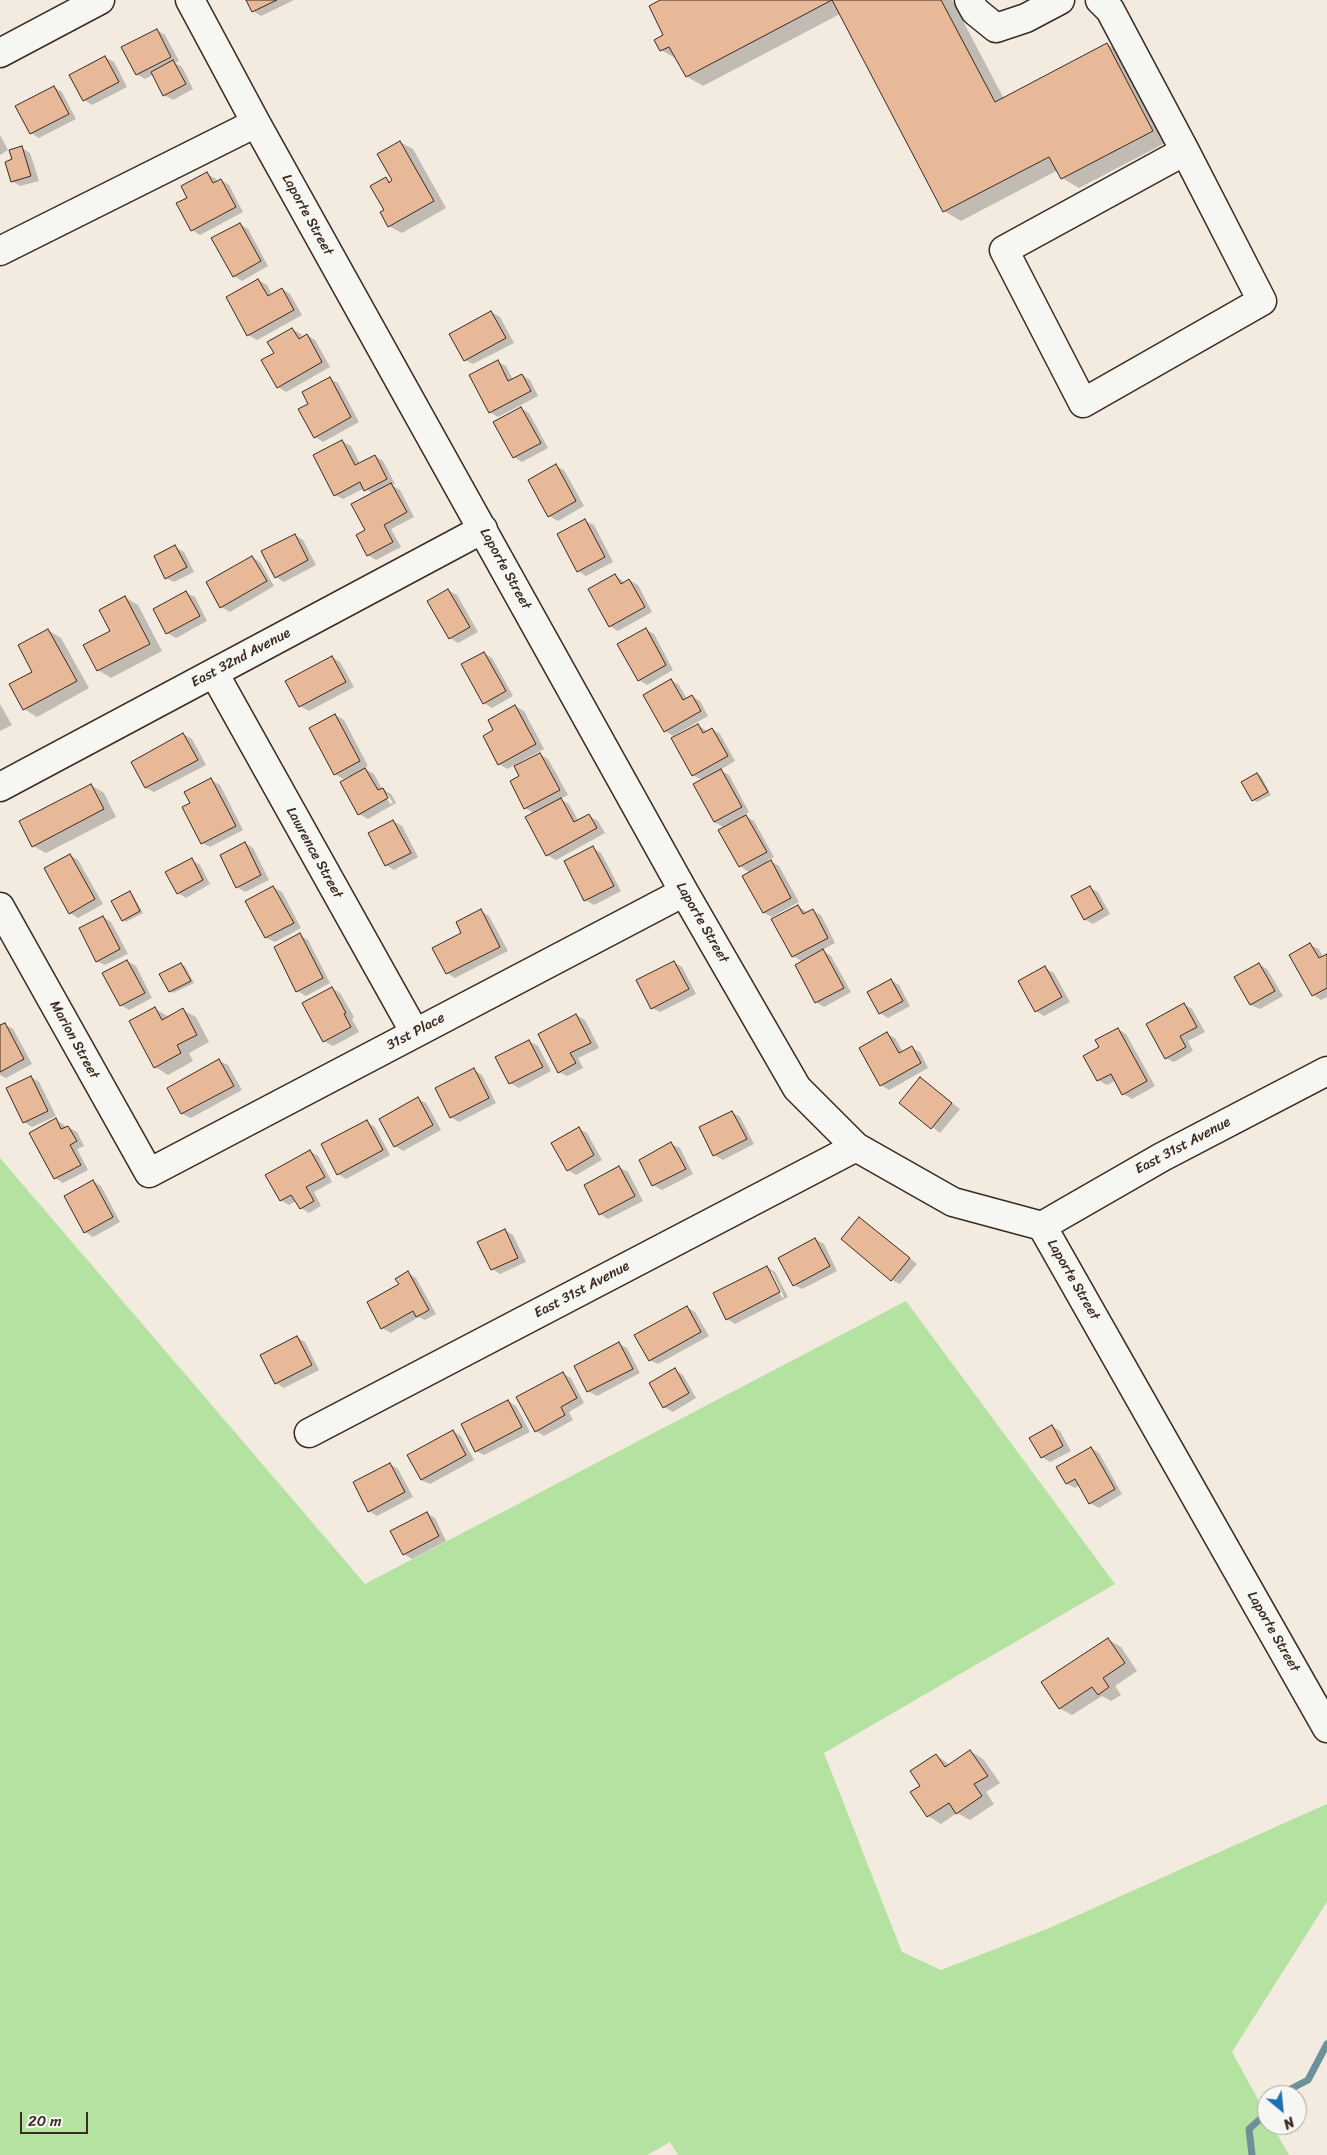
<!DOCTYPE html>
<style>
body{margin:0}
#map{position:relative;width:1327px;height:2155px;overflow:hidden;background:#f3eae0;font-family:Sriracha,sans-serif}
canvas{display:block}
.north{position:absolute;left:1257px;top:2085px;width:50px;height:50px;box-sizing:border-box;background:#f6f6f2;border:1px solid #aba49d;border-radius:50%;rotate:152deg;font-size:14px;font-weight:700;line-height:20px;text-align:center;color:#3b2a1e}
.north::after{content:'';display:block;margin:auto;width:18px;height:22px;background:#1f6fb2;clip-path:polygon(50% 0,100% 100%,50% 72%,0 100%)}
.scale{position:absolute;left:20px;top:2112px;width:68px;height:22px;box-sizing:border-box;border:2px solid #3b2a1e;border-top:0;padding-left:6px;font-size:15px;line-height:18px;white-space:nowrap;color:#3b2a1e;-webkit-text-stroke:4px #f6f6f2;paint-order:stroke}
</style>
<div id="map">
<canvas width="1327" height="2155"></canvas>
<div class="north">N</div>
<div class="scale">20 m</div>
</div>
<script>
const c = document.querySelector('canvas').getContext('2d');
c.lineJoin = 'round';
function fillPath(path, color) { c.fillStyle = color; c.fill(path, 'evenodd'); }
const poly = rows => new Path2D(rows.map(r => 'M' + r).join(''));
function trace(path, color, width, dash) { c.strokeStyle = color; c.lineWidth = width; c.lineCap = dash ? 'butt' : 'round'; c.setLineDash(dash || []); c.stroke(path); }
function drawText(font, color, halo, rows, align = 'center') {
  c.font = font + ' Sriracha,sans-serif'; c.lineWidth = 5; c.setLineDash([]); c.textBaseline = 'middle'; c.strokeStyle = halo; c.fillStyle = color; for (const [text, x, y, turn = 0] of rows) {
    c.save(); c.translate(x, y); c.rotate((+turn || 0) * Math.PI / 180); c.textAlign = isNaN(turn) ? turn : align; if (halo) c.strokeText(text, 0, 0); c.fillText(text, 0, 0); c.restore();
  }
}
fillPath(poly([
 [0,1158,365,1584,906,1301,1115,1584,824,1753,902,1952,941,1970,1047,1929,1327,1804,1327,1902,1232,2052,1267,2116,1267,2125,1272,2125,1289,2155,678,2155,670,2142,647,2155,0,2155]
]), '#b4e2a1');
fillPath(poly([
 [247,0,294,0,261,16,253,11],
 [662,0,952,0,1004,99,1107,44,1124,54,1169,141,1079,188,1062,178,1058,170,961,221,944,211,840,14,703,86,686,76,677,59,661,50,665,35],
 [157,30,165,35,179,61,175,63,182,67,193,89,173,100,164,95,154,74,145,79,136,74],
 [105,57,114,62,127,87,92,105,84,100],
 [54,87,62,92,76,119,39,138,31,133],
 [0,135,8,150,0,155],
 [400,142,413,149,446,208,402,233,389,226,386,210,386,179,392,182],
 [22,148,30,153,39,181,20,186,12,181,14,160],
 [207,174,216,179,217,182,221,180,229,185,243,212,200,235,192,230,189,198],
 [240,224,248,229,268,266,242,281,234,276],
 [258,280,267,285,272,295,282,289,290,294,302,315,257,340,248,335],
 [491,312,500,317,514,343,473,364,465,360],
 [292,329,301,334,303,338,307,335,315,340,330,367,286,392,278,387,276,354],
 [498,362,506,366,513,380,522,375,530,380,538,396,498,417,490,412],
 [330,379,338,383,359,422,323,442,315,437,310,404],
 [521,408,529,413,548,448,522,462,514,457],
 [342,441,351,446,360,464,375,456,383,461,395,484,392,485,400,490,414,517,391,529,401,547,376,560,368,555,367,531,373,494,365,488,343,499,335,495],
 [556,466,564,470,584,506,558,521,549,516],
 [585,521,594,525,613,562,586,576,578,571],
 [295,535,303,540,316,565,284,582,276,577],
 [175,547,184,552,194,572,174,582,166,578],
 [252,557,260,562,274,586,230,612,221,607],
 [615,575,625,583,629,580,638,585,652,612,618,631,610,626],
 [448,590,457,595,478,632,458,643,450,638],
 [186,593,195,597,207,621,176,638,167,633],
 [125,597,138,605,162,651,111,678,98,670],
 [48,630,61,638,89,688,37,717,24,709,11,685,34,672],
 [646,630,654,634,673,670,647,685,639,680],
 [484,653,492,658,513,696,492,708,484,703],
 [332,657,340,662,354,687,309,711,300,706,287,681],
 [671,680,679,685,687,699,692,696,700,701,708,716,673,736,665,731],
 [0,704,12,725,0,731],
 [515,706,524,711,544,749,507,769,499,764,495,731],
 [335,715,344,720,368,766,363,768,374,774,382,789,391,794,396,803,368,819,359,814,349,776,343,779,335,774],
 [385,795,388,795,393,803,390,804],
 [698,725,708,732,712,729,720,734,735,761,720,770,729,775,749,812,744,815,754,821,774,857,768,860,779,866,799,902,772,917,764,913,750,873,740,866,725,828,714,822,702,780,693,775],
 [183,734,192,739,206,765,154,792,146,788,132,762],
 [540,754,548,759,568,795,560,799,569,804,579,822,589,816,598,821,605,833,556,860,547,855,535,814,525,808,520,776],
 [1257,774,1261,776,1271,795,1257,802,1253,800],
 [211,780,220,785,243,830,210,847,202,843,192,804],
 [91,785,104,793,116,817,46,853,33,846],
 [393,821,402,826,418,857,394,870,386,865],
 [245,843,253,848,269,880,245,892,237,887],
 [593,848,601,853,621,891,594,905,585,900],
 [70,855,78,860,103,904,78,918,70,913],
 [192,860,200,865,210,884,186,898,178,893],
 [273,887,282,892,301,928,275,942,266,938,247,902],
 [1090,888,1098,892,1110,914,1093,924,1084,919],
 [130,893,133,895,143,913,126,922,123,920],
 [798,906,808,913,813,911,821,915,835,943,822,950,831,956,851,992,824,1007,816,1002,803,962,793,956],
 [481,911,489,916,508,951,455,978,447,973,463,934],
 [103,917,111,922,128,954,105,965,96,961],
 [300,935,308,940,330,983,306,996,297,991],
 [1310,945,1319,949,1323,957,1327,955,1327,997,1321,1000,1313,995],
 [127,961,136,966,152,998,129,1010,121,1005],
 [674,962,682,967,696,994,660,1012,652,1008],
 [181,964,185,966,194,983,173,993,170,991],
 [1259,964,1267,969,1283,996,1260,1009,1251,1005,1236,978],
 [1045,968,1054,973,1070,1002,1044,1016,1036,1011],
 [891,980,899,985,910,1006,888,1018,880,1013],
 [332,988,340,993,354,1017,352,1019,359,1032,333,1046,324,1041],
 [1184,1004,1192,1009,1205,1032,1188,1041,1193,1051,1174,1062,1166,1058],
 [155,1009,169,1017,183,1010,196,1017,209,1042,189,1053,193,1061,168,1075,155,1067],
 [576,1015,585,1020,599,1048,578,1058,583,1068,567,1076,559,1072],
 [5,1024,13,1029,32,1064,6,1078,0,1075,0,1027],
 [1118,1029,1126,1034,1155,1086,1132,1099,1123,1094,1116,1080,1107,1085,1098,1080,1101,1047],
 [887,1034,895,1038,903,1052,912,1048,920,1052,928,1068,889,1090,881,1085],
 [529,1041,538,1046,551,1071,519,1088,510,1083],
 [219,1061,228,1065,242,1090,191,1118,182,1114,168,1089],
 [474,1070,482,1075,496,1103,459,1122,451,1117],
 [31,1077,39,1082,56,1116,32,1127,24,1122],
 [921,1079,960,1109,940,1133,901,1103],
 [418,1099,426,1103,441,1130,403,1151,395,1146],
 [732,1112,740,1117,754,1144,723,1160,714,1155],
 [56,1120,64,1125,66,1128,68,1127,77,1132,84,1146,77,1149,88,1170,63,1183,55,1178],
 [367,1122,375,1127,390,1155,346,1179,338,1174],
 [579,1129,587,1133,602,1160,576,1175,568,1170],
 [671,1144,680,1148,693,1174,662,1190,653,1185],
 [310,1151,318,1156,332,1182,314,1192,321,1206,309,1213,301,1208,296,1201,289,1205,280,1200],
 [619,1167,628,1172,643,1201,608,1219,600,1214],
 [93,1181,101,1186,120,1222,93,1237,85,1232],
 [860,1218,917,1264,900,1284,892,1280],
 [505,1230,513,1235,526,1262,500,1274,492,1269],
 [815,1239,824,1244,837,1271,802,1289,794,1285],
 [767,1267,775,1272,788,1297,735,1324,727,1319],
 [769,1272,772,1272,784,1297,782,1298],
 [408,1273,416,1278,436,1314,425,1320,419,1317,391,1333,382,1328,401,1285],
 [687,1307,695,1312,709,1336,658,1364,649,1360],
 [297,1337,305,1342,319,1370,284,1388,276,1383],
 [619,1344,627,1348,640,1373,597,1396,588,1391],
 [675,1370,683,1375,696,1398,673,1412,664,1407],
 [562,1373,571,1378,584,1403,569,1412,573,1420,544,1436,536,1431],
 [508,1401,516,1406,530,1432,484,1455,476,1451],
 [1052,1426,1060,1431,1071,1451,1050,1462,1042,1457],
 [453,1431,461,1436,474,1460,430,1484,421,1480],
 [1091,1448,1099,1453,1122,1494,1099,1508,1090,1503,1080,1485,1075,1488,1067,1484,1058,1467],
 [390,1464,398,1469,413,1497,377,1516,369,1511],
 [427,1513,435,1518,446,1541,412,1559,404,1554],
 [1108,1639,1121,1647,1137,1671,1115,1686,1121,1695,1111,1701,1102,1696,1072,1715,1059,1708],
 [970,1751,983,1759,1000,1783,986,1792,994,1804,970,1820,957,1813,941,1824,928,1816,912,1793,922,1786,936,1755,950,1765]
]), '#0003');
trace(poly([
 [1279,2095,1308,2080,1327,2044],
 [1252,2155,1249,2129,1267,2113]
]), '#6c919a', 7);
const building = poly([
 [246,0,277,0,252,12,246,0],
 [660,0,941,0,995,102,1107,43,1153,131,1061,179,1049,157,943,212,832,0,686,77,669,47,660,51,654,40,663,35,649,6,660,0],
 [157,29,171,57,136,75,121,47,157,29],
 [105,56,119,82,83,101,69,75,105,56],
 [173,60,186,84,163,96,151,72,173,60],
 [54,86,69,114,30,134,15,106,54,86],
 [400,141,434,201,388,227,380,212,384,210,370,186,386,177,389,183,392,180,377,154,400,141],
 [22,146,31,176,11,182,5,162,12,159,9,150,22,146],
 [207,172,213,183,221,179,236,207,191,231,176,203,187,198,181,186,207,172],
 [240,223,261,261,233,277,211,238,240,223],
 [258,279,268,296,282,288,294,310,247,336,226,297,258,279],
 [491,311,506,338,464,361,449,334,491,311],
 [292,328,299,339,307,334,322,362,277,388,261,360,274,353,267,342,292,328],
 [498,360,508,381,522,374,531,391,489,413,469,375,498,360],
 [330,377,351,417,314,438,298,409,308,404,302,392,330,377],
 [521,407,541,443,513,458,493,422,521,407],
 [342,440,355,465,375,455,387,479,364,491,360,482,334,496,313,455,342,440],
 [556,464,576,501,548,517,528,480,556,464],
 [391,483,407,512,384,525,393,542,367,556,356,535,365,530,351,504,391,483],
 [585,519,605,557,577,572,557,534,585,519],
 [295,534,308,560,275,578,261,551,295,534],
 [175,545,187,567,165,579,154,556,175,545],
 [252,556,267,581,220,608,206,582,252,556],
 [615,574,621,584,629,579,645,607,609,627,588,589,615,574],
 [448,589,470,627,449,639,427,601,448,589],
 [186,591,200,616,166,634,153,609,186,591],
 [125,596,150,644,97,671,83,645,110,631,99,610,125,596],
 [646,628,666,665,638,681,617,644,646,628],
 [48,629,77,681,23,710,9,684,32,672,18,645,48,629],
 [484,652,506,691,483,704,461,664,484,652],
 [332,656,346,682,299,707,285,681,332,656],
 [671,679,683,700,692,695,701,711,664,732,643,695,671,679],
 [515,705,536,744,498,765,483,736,493,730,488,720,515,705],
 [335,714,360,761,334,775,309,728,335,714],
 [698,724,703,733,712,728,728,756,692,776,671,738,698,724],
 [183,733,198,760,145,788,131,762,183,733],
 [540,753,560,790,524,809,510,781,519,776,514,766,540,753],
 [365,768,378,790,383,788,388,798,358,815,340,782,365,768],
 [721,769,742,807,714,822,693,784,721,769],
 [1257,773,1268,792,1252,801,1241,782,1257,773],
 [211,778,236,826,201,844,182,807,190,803,184,792,211,778],
 [91,784,104,809,32,847,19,821,91,784],
 [561,798,574,822,589,814,597,828,546,856,525,817,561,798],
 [746,815,767,852,739,867,718,830,746,815],
 [393,820,411,853,385,866,368,833,393,820],
 [245,842,261,875,236,888,220,855,245,842],
 [593,846,614,886,584,901,564,861,593,846],
 [70,854,95,899,69,914,44,868,70,854],
 [192,858,203,880,177,894,165,872,192,858],
 [771,860,791,898,763,913,742,876,771,860],
 [273,886,294,923,265,938,245,901,273,886],
 [1090,886,1103,909,1084,920,1071,896,1090,886],
 [130,891,140,911,122,921,111,901,130,891],
 [798,905,803,914,813,909,828,938,792,957,771,919,798,905],
 [481,909,500,947,446,974,432,948,461,933,456,922,481,909],
 [103,916,120,949,96,962,79,928,103,916],
 [300,933,323,978,296,992,274,947,300,933],
 [1310,943,1319,958,1327,954,1327,988,1312,996,1289,955,1310,943],
 [823,949,844,988,815,1003,795,965,823,949],
 [127,960,145,993,120,1006,102,973,127,960],
 [674,961,689,989,651,1009,636,980,674,961],
 [181,963,191,981,169,992,159,974,181,963],
 [1259,963,1275,991,1250,1005,1234,977,1259,963],
 [1045,966,1062,997,1035,1012,1018,981,1045,966],
 [891,979,903,1001,879,1014,867,992,891,979],
 [332,987,346,1013,344,1014,351,1027,323,1042,302,1003,332,987],
 [1184,1003,1197,1027,1180,1036,1186,1047,1165,1059,1146,1024,1184,1003],
 [155,1007,162,1020,183,1008,197,1035,177,1045,181,1053,154,1068,129,1021,155,1007],
 [576,1014,591,1043,570,1053,576,1063,558,1073,538,1034,576,1014],
 [5,1023,24,1059,0,1072,0,1025,5,1023],
 [1118,1028,1147,1081,1122,1095,1111,1074,1097,1081,1083,1056,1099,1047,1095,1040,1118,1028],
 [887,1032,899,1053,912,1046,921,1063,880,1086,859,1048,887,1032],
 [529,1040,543,1067,509,1084,495,1057,529,1040],
 [219,1059,234,1086,181,1114,167,1088,219,1059],
 [474,1068,489,1098,450,1118,435,1088,474,1068],
 [31,1076,48,1111,23,1123,6,1088,31,1076],
 [920,1077,952,1103,931,1129,899,1103,920,1077],
 [418,1097,433,1125,394,1147,379,1119,418,1097],
 [732,1111,747,1139,713,1156,699,1127,732,1111],
 [56,1118,61,1129,68,1126,77,1141,70,1145,81,1165,54,1179,29,1133,56,1118],
 [367,1120,383,1150,337,1175,321,1144,367,1120],
 [579,1127,594,1155,567,1171,551,1143,579,1127],
 [671,1142,686,1169,652,1186,639,1160,671,1142],
 [310,1150,325,1177,306,1187,314,1201,300,1209,291,1195,280,1201,265,1175,310,1150],
 [619,1166,635,1196,599,1215,584,1185,619,1166],
 [93,1180,113,1217,84,1233,64,1196,93,1180],
 [859,1217,910,1258,891,1281,841,1239,859,1217],
 [505,1229,518,1258,491,1270,477,1242,505,1229],
 [815,1238,830,1266,793,1286,778,1258,815,1238],
 [767,1266,780,1292,726,1320,713,1293,767,1266],
 [408,1271,429,1310,416,1317,413,1311,381,1329,367,1302,399,1284,395,1279,408,1271],
 [687,1306,701,1332,649,1361,634,1335,687,1306],
 [297,1336,312,1365,275,1384,260,1355,297,1336],
 [619,1342,633,1369,587,1392,574,1366,619,1342],
 [675,1368,689,1393,663,1408,649,1383,675,1368],
 [563,1372,577,1398,561,1407,565,1415,535,1432,516,1397,563,1372],
 [508,1400,522,1427,475,1452,461,1424,508,1400],
 [1052,1425,1063,1446,1041,1458,1029,1438,1052,1425],
 [453,1430,466,1455,421,1480,407,1455,453,1430],
 [1091,1447,1115,1489,1089,1504,1075,1479,1066,1484,1056,1467,1091,1447],
 [390,1463,405,1492,368,1512,353,1482,390,1463],
 [427,1512,439,1536,403,1555,390,1531,427,1512],
 [1108,1638,1125,1663,1103,1678,1109,1687,1098,1695,1092,1687,1059,1709,1041,1682,1108,1638],
 [970,1750,988,1776,974,1784,982,1796,956,1814,949,1803,927,1817,910,1792,920,1786,910,1771,936,1754,945,1767,970,1750]
]);
fillPath(building, '#e8b998');
trace(building, '#3b2a1e', 1);
const minor = poly([
 [190,0,256,123,684,892,797,1088,856,1147,953,1202,1042,1226,1327,1728],
 [969,0,975,11,996,28,1026,18,1060,0],
 [1100,0,1110,10,1185,151,1262,301,1083,403,1004,250,1185,151],
 [0,53,100,0],
 [0,251,256,123],
 [214,673,415,1033],
 [0,787,483,529],
 [0,907,149,1173,684,892],
 [1042,1226,1162,1157,1327,1071],
 [309,1433,856,1147]
]);
trace(minor, '#3b2a1e', 31);
trace(minor, '#f6f6f2', 28);
drawText('14px', '#3b2a1e', '#f6f6f2', [
 ["Laporte Street",307,215,61],
 ["Laporte Street",505,569,61],
 ["East 32nd Avenue",241,658,-28],
 ["Lawrence Street",314,853,61],
 ["Laporte Street",702,923,60],
 ["31st Place",416,1032,-28],
 ["Marion Street",74,1040,61],
 ["East 31st Avenue",1183,1146,-28],
 ["Laporte Street",1073,1280,60],
 ["East 31st Avenue",582,1290,-28],
 ["Laporte Street",1273,1632,60]
]);
</script>
